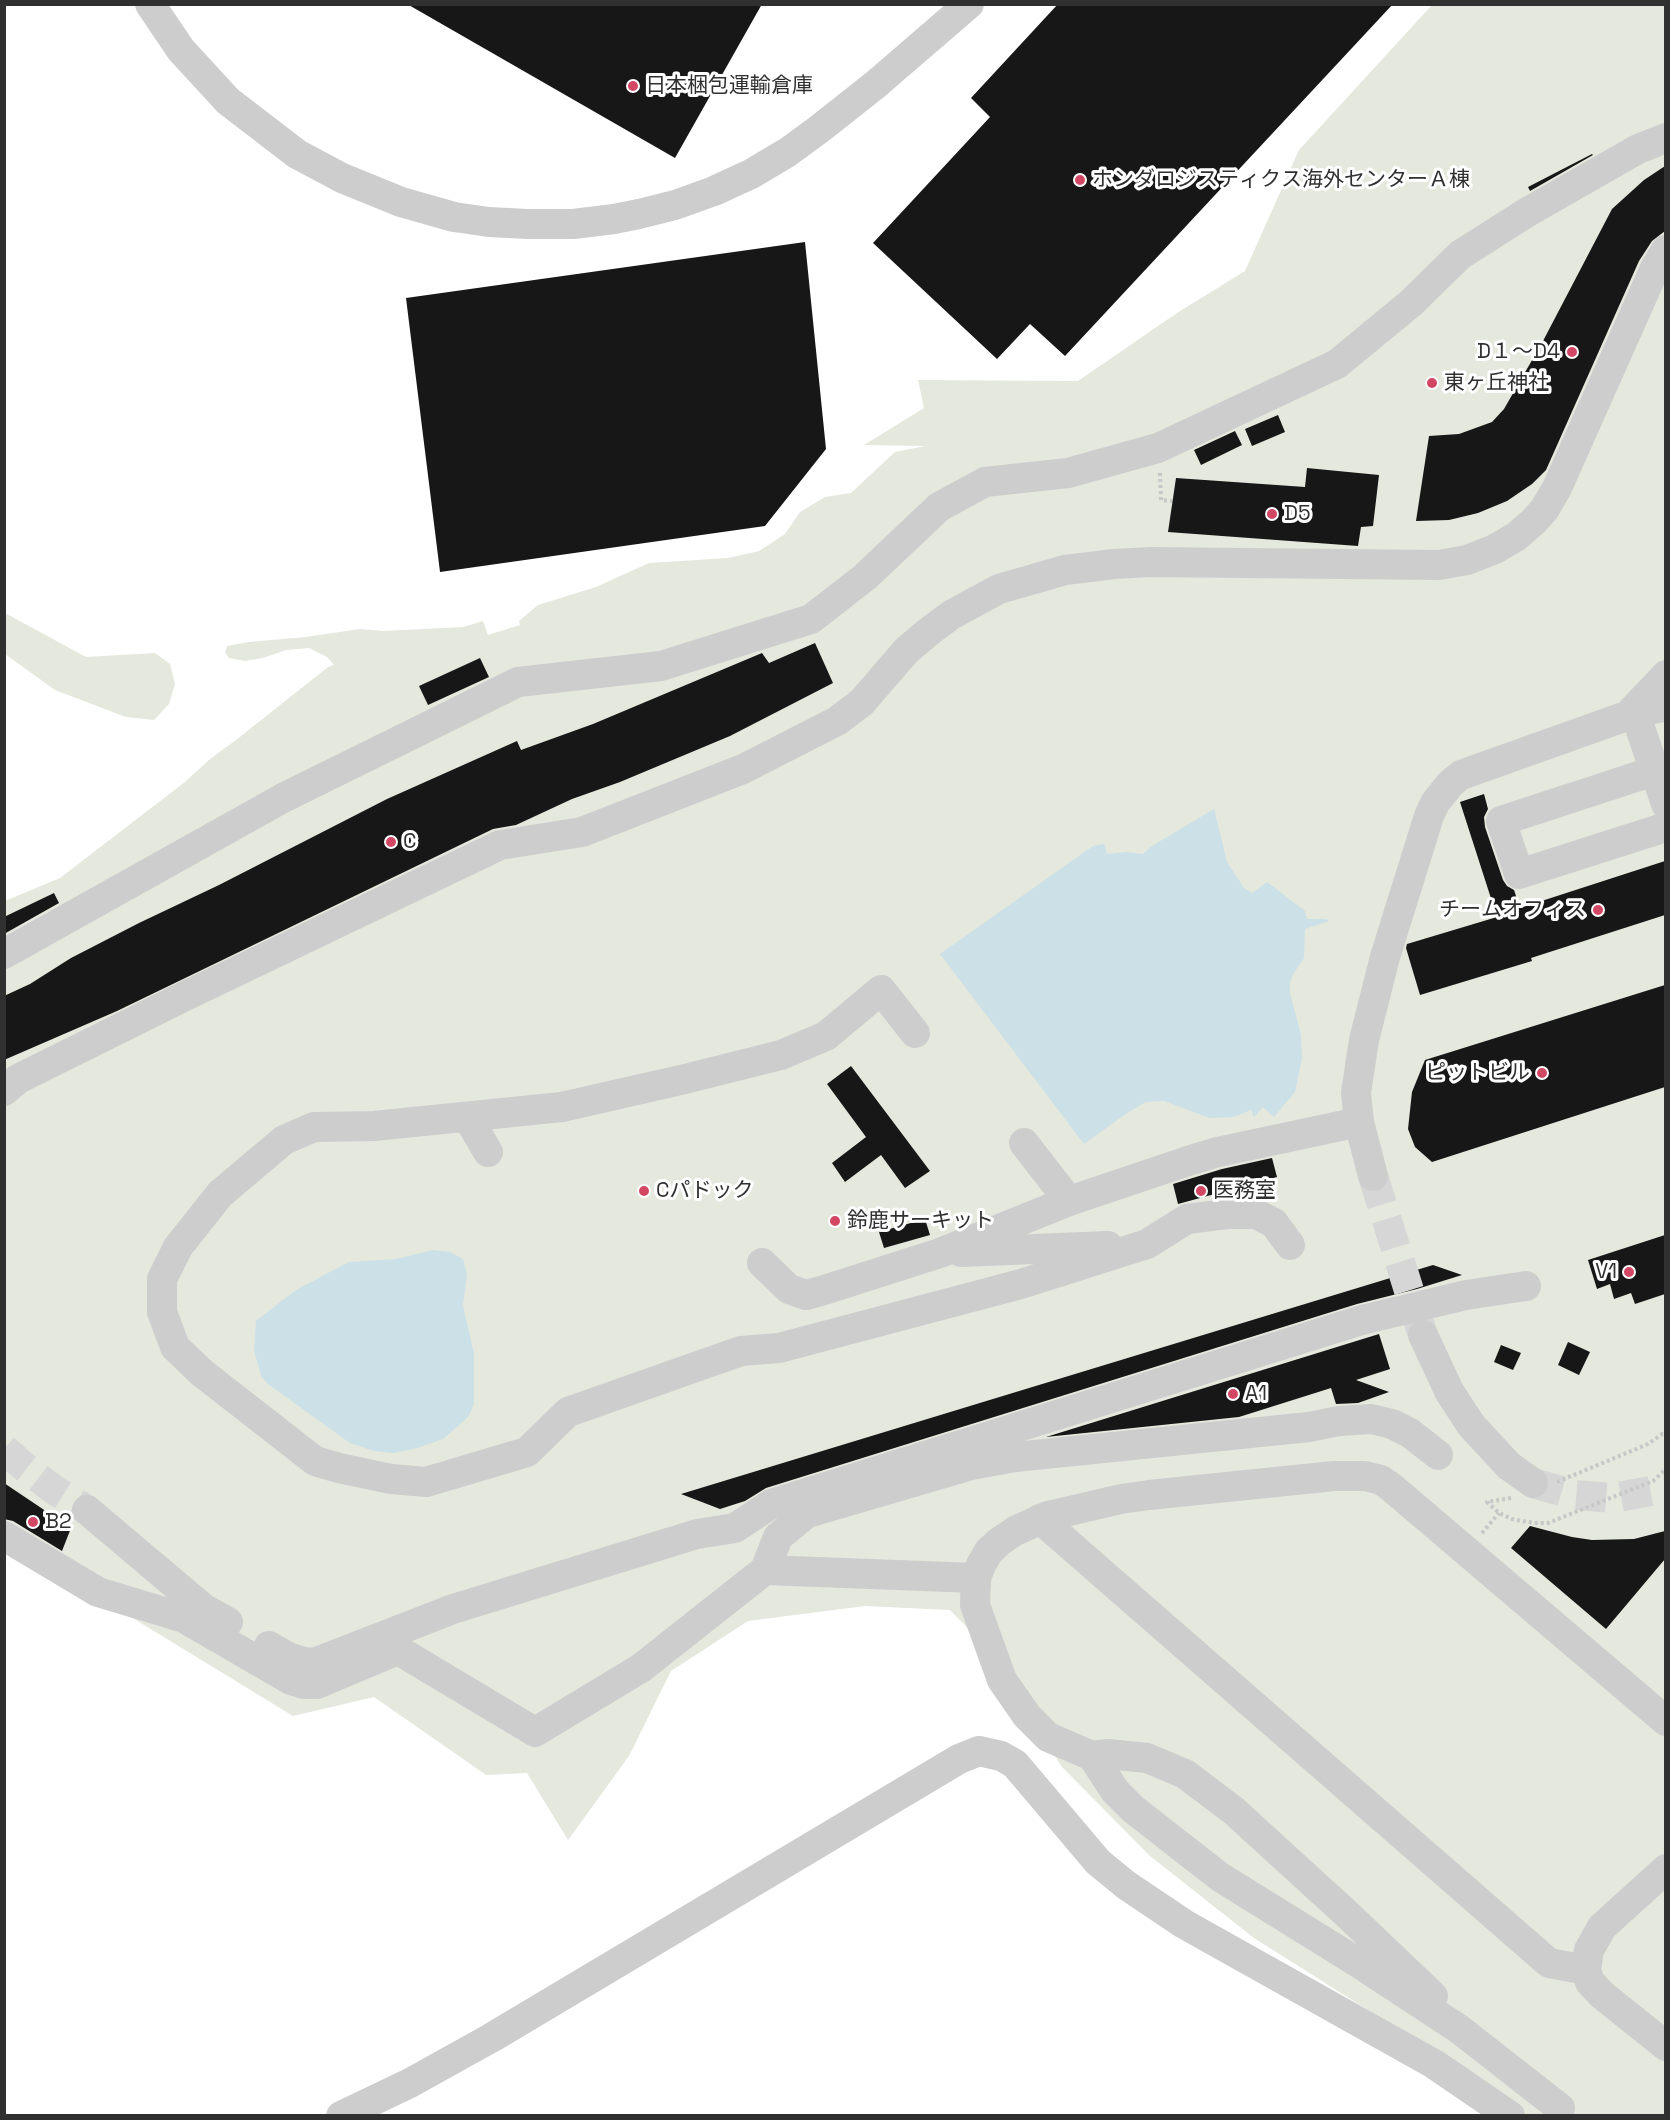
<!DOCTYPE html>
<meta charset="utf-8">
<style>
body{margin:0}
#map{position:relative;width:1670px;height:2120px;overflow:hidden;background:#fff;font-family:"Space Grotesk",sans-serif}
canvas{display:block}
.frame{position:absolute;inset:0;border:6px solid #303030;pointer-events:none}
</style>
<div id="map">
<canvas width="1670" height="2120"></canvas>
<div class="frame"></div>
</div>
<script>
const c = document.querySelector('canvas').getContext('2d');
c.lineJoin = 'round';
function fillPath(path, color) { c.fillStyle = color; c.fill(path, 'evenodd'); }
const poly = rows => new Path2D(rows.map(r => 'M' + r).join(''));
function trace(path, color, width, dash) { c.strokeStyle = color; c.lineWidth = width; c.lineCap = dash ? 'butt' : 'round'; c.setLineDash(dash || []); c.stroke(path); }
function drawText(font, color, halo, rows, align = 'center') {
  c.font = font + ' "Space Grotesk","Noto Sans JP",sans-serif'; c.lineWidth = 6; c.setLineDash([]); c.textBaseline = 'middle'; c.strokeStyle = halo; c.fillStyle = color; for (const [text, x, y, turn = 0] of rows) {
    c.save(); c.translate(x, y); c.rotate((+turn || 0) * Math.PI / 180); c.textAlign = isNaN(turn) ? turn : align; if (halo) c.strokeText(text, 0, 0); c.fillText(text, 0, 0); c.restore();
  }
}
fillPath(poly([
 [1432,5,1665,5,1665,2115,1525,2115,1387,2022,1254,1938,1150,1856,1062,1767,981,1642,950,1610,865,1606,748,1621,671,1671,629,1756,568,1840,527,1773,486,1775,374,1697,293,1716,5,1540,5,901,60,878,185,782,210,759,236,740,328,667,334,665,327,657,309,648,286,650,263,658,245,661,229,658,225,653,227,646,249,642,305,637,360,629,383,631,463,627,483,621,488,635,520,625,519,621,538,605,596,587,649,563,728,558,759,551,785,534,800,512,825,497,851,493,895,452,925,446,864,445,924,408,918,380,1078,381,1177,313,1245,271,1299,150],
 [5,613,86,657,155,653,170,664,175,684,169,704,154,720,126,717,55,690,5,654]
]), '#e5e8dd');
fillPath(poly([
 [1214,809,1227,862,1244,888,1252,893,1267,882,1305,911,1307,919,1326,919,1329,921,1305,929,1304,958,1293,974,1290,983,1290,993,1301,1035,1302,1058,1295,1092,1274,1117,1263,1107,1254,1117,1251,1110,1234,1117,1210,1118,1164,1101,1146,1102,1127,1113,1084,1144,940,954,1093,846,1104,844,1107,854,1127,852,1143,854,1152,846],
 [433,1250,450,1252,463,1259,467,1274,463,1305,474,1354,474,1404,468,1417,443,1439,417,1448,394,1453,374,1451,350,1443,268,1384,261,1376,254,1350,256,1321,296,1290,349,1262,396,1259]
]), '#cbe0e7');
fillPath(poly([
 [407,4,762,4,675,158],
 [1058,4,1393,4,1065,356,1030,324,997,359,873,243,990,117,971,98],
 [1592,154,1593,155,1530,191,1528,187],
 [1665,166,1665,231,1652,241,1639,261,1546,470,1532,484,1507,501,1478,513,1449,520,1416,521,1429,436,1459,434,1492,422,1504,409,1543,341,1612,209,1644,180],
 [805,242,826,449,765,526,440,572,406,298],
 [1278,415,1285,432,1252,446,1245,429],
 [1235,431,1242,445,1201,465,1194,450],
 [1307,468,1379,475,1373,526,1361,527,1358,546,1168,532,1176,478,1305,487],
 [815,643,833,683,730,736,620,782,572,799,516,825,493,829,117,1011,4,1060,4,996,30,984,71,958,139,923,219,885,387,799,517,741,521,750,593,724,762,653,769,663],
 [480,658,489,677,428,705,419,686],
 [1484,794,1488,809,1484,817,1485,827,1503,880,1507,886,1514,890,1520,908,1665,861,1665,915,1531,958,1532,961,1420,995,1406,948,1407,944,1497,917,1460,802],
 [54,893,59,903,4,934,4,917],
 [1665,985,1665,1087,1432,1162,1415,1147,1408,1129,1412,1092,1425,1060],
 [851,1066,930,1171,905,1188,881,1155,845,1182,832,1163,866,1137,827,1084],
 [1272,1158,1277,1177,1178,1204,1173,1184,1222,1169],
 [925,1219,930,1235,884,1248,879,1232],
 [1665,1235,1665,1294,1635,1304,1631,1293,1614,1299,1610,1284,1597,1289,1588,1260],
 [1433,1265,1462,1275,1417,1289,1357,1304,766,1488,745,1501,720,1509,681,1494],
 [1379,1334,1390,1369,1356,1380,1389,1392,1358,1403,1336,1404,1331,1388,1239,1417,1046,1437],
 [1568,1342,1590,1352,1579,1375,1558,1365],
 [1501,1345,1521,1353,1513,1370,1494,1362],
 [4,1483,71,1528,62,1551,13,1521,4,1519],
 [1530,1526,1572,1537,1592,1540,1634,1539,1665,1531,1665,1559,1606,1629,1511,1548]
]), '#171717');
trace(poly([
 [1373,1176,1422,1332],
 [4,1449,22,1465,53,1489,87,1510],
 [1533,1483,1575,1495,1613,1498,1666,1488]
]), '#d6d6d6', 30, [30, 15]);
trace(poly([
 [1160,473,1161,500,1172,501],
 [1557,1482,1648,1444,1662,1434,1666,1434],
 [1511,1498,1487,1502,1499,1513,1512,1519,1534,1523,1548,1523,1653,1481,1666,1469],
 [1482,1533,1499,1513]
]), '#c7c7c7', 4, [3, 3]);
trace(poly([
 [150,4,181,50,228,101,297,154,342,178,401,202,454,217,489,222,527,224,573,224,614,219,639,214,675,205,714,191,751,174,788,152,818,130,875,85,969,4],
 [1635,713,1666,804],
 [1627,716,1666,675],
 [1654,771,1501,821,1519,874,1666,827],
 [4,954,283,798,518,682,661,666,811,619,865,577,939,507,985,482,1068,473,1158,448,1337,364,1411,303,1460,255,1526,213,1638,149,1666,138],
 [915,1033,881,990,826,1036,781,1055,685,1079,562,1107,374,1126,314,1127,284,1140,220,1194,178,1247,162,1279,162,1312,175,1347,201,1372,315,1461,339,1468,391,1479,426,1482,527,1452,568,1412,741,1351,779,1348,1021,1284,1147,1244,1187,1219,1227,1214,1256,1214,1274,1223,1290,1245],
 [4,1091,18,1079,181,998,500,845,582,832,743,769,837,721,862,702,906,651,927,633,951,615,999,589,1065,570,1114,564,1151,562,1439,565,1467,560,1495,549,1517,536,1533,522,1544,510,1557,488,1655,268,1666,250],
 [468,1118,488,1152],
 [1024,1143,1069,1201],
 [1373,1176,1359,1122,1356,1093,1364,1040,1385,957,1429,816,1435,803,1450,784,1461,775,1635,713,1666,706],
 [961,1252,1108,1246],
 [762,1263,789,1289,806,1295,821,1291,940,1253,1069,1201,1191,1160,1218,1152,1359,1122],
 [1423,1335,1449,1391,1471,1425,1509,1466,1533,1483],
 [87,1510,203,1608,228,1622],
 [1040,1519,1549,1963,1586,1970],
 [4,1536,98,1592,184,1618,291,1680,304,1684,317,1684,398,1650,535,1732,641,1668,765,1570,778,1537,807,1513,971,1465,1015,1457,1309,1427,1339,1421,1371,1419,1392,1424,1410,1433,1438,1455],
 [765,1570,976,1578],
 [269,1646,290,1658,304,1662,314,1663,453,1609,697,1534,735,1528,771,1504,1362,1320,1466,1295,1526,1286],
 [1092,1756,1108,1754,1147,1758,1185,1774,1234,1811,1349,1916,1433,1996],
 [1666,1869,1602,1927,1589,1950,1586,1970,1590,1982,1601,1994,1666,2046],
 [1560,2108,1459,2029,1357,1962,1220,1877,1133,1809,1115,1791,1092,1756,1048,1737,1027,1716,1002,1680,975,1605,976,1578,981,1565,989,1551,999,1542,1015,1531,1048,1516,1121,1499,1149,1495,1334,1476,1365,1476,1381,1480,1391,1487,1666,1721],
 [341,2116,410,2083,491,2038,959,1759,979,1751,1001,1756,1015,1764,1098,1862,1126,1885,1184,1924,1434,2064,1510,2116]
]), '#cdcdcd', 30);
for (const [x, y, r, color] of [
 [633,86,6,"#d24763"],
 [1080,180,6,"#d24763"],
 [1572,352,6,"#d24763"],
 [1432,383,6,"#d24763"],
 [1272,514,6,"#d24763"],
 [391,842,6,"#d24763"],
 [1598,910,6,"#d24763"],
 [1542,1073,6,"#d24763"],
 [644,1191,6,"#d24763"],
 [1201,1191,6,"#d24763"],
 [835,1221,6,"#d24763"],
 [1629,1272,6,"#d24763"],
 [1233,1394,6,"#d24763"],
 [33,1522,6,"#d24763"]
]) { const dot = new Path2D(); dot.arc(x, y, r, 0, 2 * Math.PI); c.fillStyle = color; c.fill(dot); trace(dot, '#fff', 2); }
drawText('21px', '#303030', '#fff', [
 ["日本梱包運輸倉庫",645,86],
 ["ホンダロジスティクス海外センターＡ棟",1092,180],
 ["D１～D4",1560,352,"right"],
 ["東ヶ丘神社",1444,383],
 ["D5",1284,514],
 ["C",403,842],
 ["チームオフィス",1586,910,"right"],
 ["ピットビル",1530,1073,"right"],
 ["Cパドック",656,1191],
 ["医務室",1213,1191],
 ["鈴鹿サーキット",847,1221],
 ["V1",1617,1272,"right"],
 ["A1",1245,1394],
 ["B2",45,1522]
], 'left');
</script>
